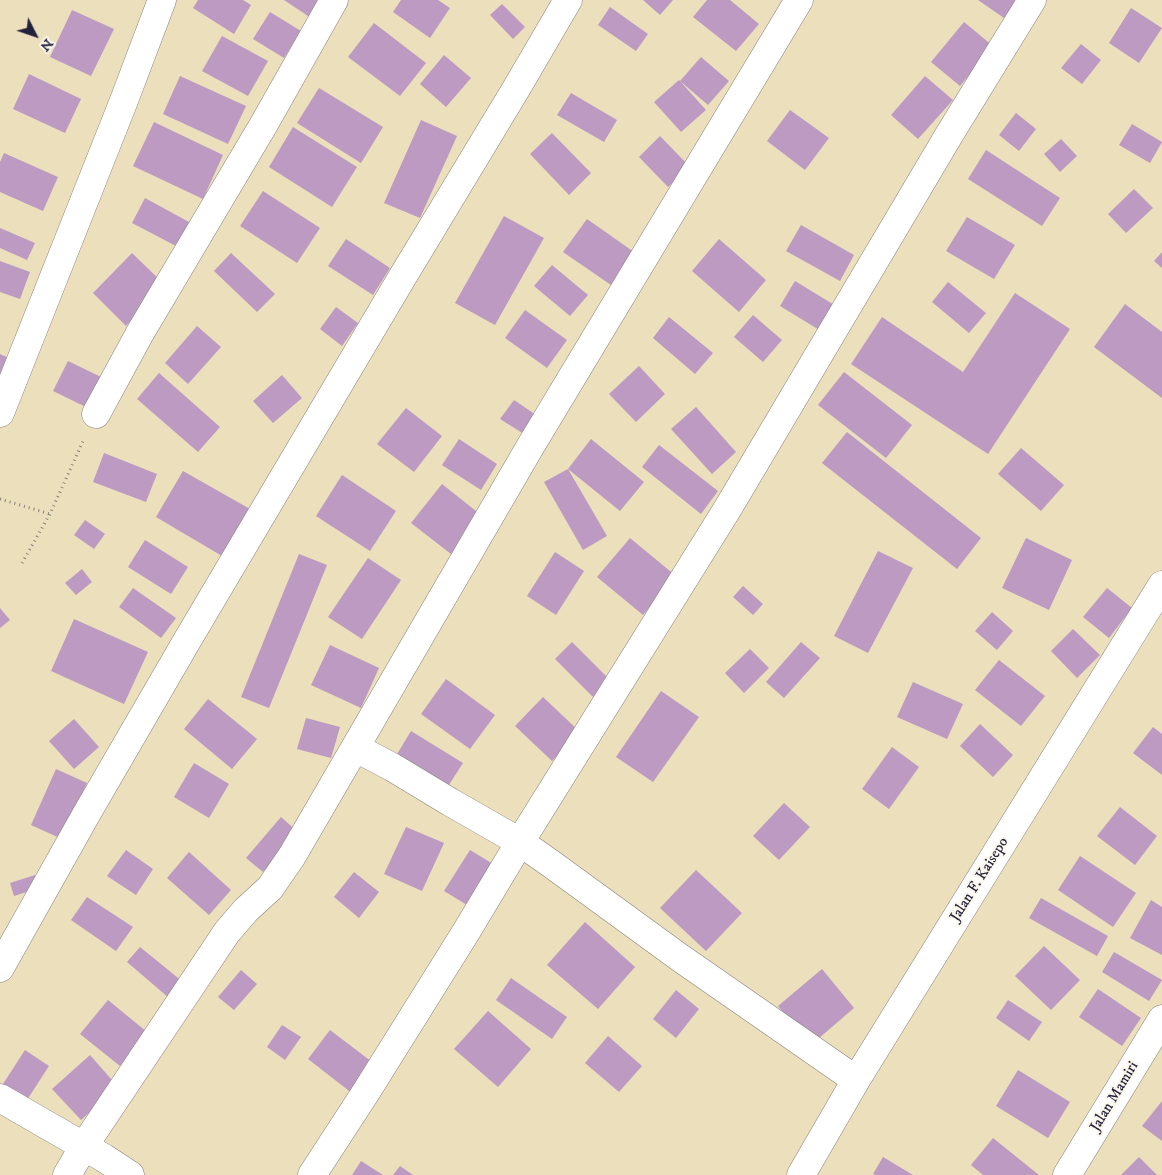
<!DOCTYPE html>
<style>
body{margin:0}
#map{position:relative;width:1162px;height:1175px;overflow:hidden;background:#ebdfbc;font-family:"IM FELL DW Pica",serif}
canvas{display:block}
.north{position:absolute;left:10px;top:10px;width:50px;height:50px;-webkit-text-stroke:4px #fbf7ec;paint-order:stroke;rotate:131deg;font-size:14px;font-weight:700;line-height:20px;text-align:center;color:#22223b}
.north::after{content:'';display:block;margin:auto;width:18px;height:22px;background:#22223b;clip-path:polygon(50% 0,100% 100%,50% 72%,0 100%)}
</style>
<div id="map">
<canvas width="1162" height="1175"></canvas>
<div class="north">N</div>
</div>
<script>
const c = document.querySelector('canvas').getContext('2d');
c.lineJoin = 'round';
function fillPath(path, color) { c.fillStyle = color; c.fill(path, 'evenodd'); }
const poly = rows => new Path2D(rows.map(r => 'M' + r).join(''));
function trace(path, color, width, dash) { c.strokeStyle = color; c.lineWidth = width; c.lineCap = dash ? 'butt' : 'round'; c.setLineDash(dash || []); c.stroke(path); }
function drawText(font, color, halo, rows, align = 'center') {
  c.font = font + ' "IM FELL DW Pica",serif'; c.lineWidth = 4; c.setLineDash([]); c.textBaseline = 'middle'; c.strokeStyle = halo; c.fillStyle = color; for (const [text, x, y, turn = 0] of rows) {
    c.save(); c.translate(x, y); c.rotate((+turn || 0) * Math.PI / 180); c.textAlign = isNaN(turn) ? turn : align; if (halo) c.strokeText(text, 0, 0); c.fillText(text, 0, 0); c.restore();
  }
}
fillPath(poly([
 [198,0,243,0,251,5,234,34,193,8],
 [284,0,327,0,314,20],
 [401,0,438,0,450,8,430,38,393,12],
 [643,0,673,0,660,15],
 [707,0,730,0,759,24,736,51,693,17],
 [978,0,1017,0,1004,18],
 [502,4,525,27,513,39,490,15],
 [610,7,648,34,636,51,598,25],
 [1131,8,1162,28,1139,63,1109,43],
 [72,10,114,29,91,76,50,57],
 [270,12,301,31,284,58,253,39],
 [964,22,993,46,960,86,931,62],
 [374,23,426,63,400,96,348,57],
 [222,36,268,61,248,96,202,71],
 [1081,44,1101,60,1082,84,1061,68],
 [444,55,471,78,446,107,420,84],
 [701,57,729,81,708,105,680,81],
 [29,74,81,99,65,133,13,109],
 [180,76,246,106,228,144,163,114],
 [925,76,953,100,918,139,891,115],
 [679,80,706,110,681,132,654,102],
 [319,88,383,127,361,163,297,123],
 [571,93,617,120,604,142,557,115],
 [790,110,829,138,805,170,767,141],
 [1016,113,1036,129,1019,151,999,135],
 [421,120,457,136,420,218,384,203],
 [154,122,223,155,203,199,133,166],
 [1132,124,1162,142,1150,163,1119,145],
 [293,127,357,167,332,207,269,167],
 [552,133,591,173,569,195,530,154],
 [660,136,690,167,668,187,639,157],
 [1061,139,1077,156,1060,172,1044,154],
 [986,150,1060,198,1042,226,968,179],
 [4,153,58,177,43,211,0,192,0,162],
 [1134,189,1153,208,1126,233,1108,214],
 [263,191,320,228,297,263,240,226],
 [145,198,189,222,176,246,132,223],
 [504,216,544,238,495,325,455,303],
 [967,217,1015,245,994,279,946,251],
 [587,219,634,252,611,285,563,252],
 [801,225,854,255,840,281,786,251],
 [0,228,35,243,27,260,0,248],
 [346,239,390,268,373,295,328,266],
 [719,239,766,280,739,312,692,271],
 [1162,252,1162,268,1154,261],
 [132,253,165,285,126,326,93,293],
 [231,253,275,294,257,312,214,271],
 [0,261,30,272,20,299,0,292],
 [552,265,588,295,570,316,534,286],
 [795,281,836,306,821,331,780,306],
 [948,282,986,313,969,333,932,302],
 [1015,293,1070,329,988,454,851,364,882,317,963,372],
 [1125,304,1162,332,1162,398,1094,347],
 [336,307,358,323,342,346,320,329],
 [525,310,567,340,547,368,505,338],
 [753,315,782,340,763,362,734,337],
 [669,317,713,353,695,374,653,338],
 [197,326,221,347,188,384,165,363],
 [0,354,11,359,0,382],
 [68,361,101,377,86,407,53,391],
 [639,366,665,394,636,422,609,394],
 [844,372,912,425,886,458,818,405],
 [159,373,220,427,198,452,137,399],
 [282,375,302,398,273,423,253,401],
 [514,400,536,415,524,434,500,419],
 [696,407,736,452,712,474,671,429],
 [406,408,442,436,414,472,377,444],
 [847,432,981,538,957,569,822,463],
 [459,439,497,464,481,490,442,465],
 [591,439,644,482,620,511,568,469],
 [659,445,718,491,701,514,642,467],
 [1021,448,1064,485,1041,511,998,474],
 [104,453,157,474,146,502,93,482],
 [568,469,607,536,583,550,544,482],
 [183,471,250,509,222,556,156,517],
 [342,475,396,511,370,551,316,516],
 [442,484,481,515,451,554,411,523],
 [85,520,105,534,94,549,74,535],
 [630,538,676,576,643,615,597,577],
 [1026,538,1072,560,1049,610,1002,588],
 [145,540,188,567,171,594,128,567],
 [878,551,913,568,868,653,834,636],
 [555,552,584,571,556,615,527,596],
 [299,554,327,565,269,708,241,697],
 [368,558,401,580,362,639,328,617],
 [82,569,92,582,76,595,65,583],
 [743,586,763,604,753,615,733,597],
 [133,588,176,618,161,638,119,607],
 [1107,588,1132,608,1109,638,1083,617],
 [0,608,10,620,0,628],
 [992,612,1013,631,997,650,975,631],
 [74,619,148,652,124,704,51,671],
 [1073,629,1100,655,1077,678,1051,651],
 [572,642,610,680,593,697,555,659],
 [801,642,820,658,784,698,766,682],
 [330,645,379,668,361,708,311,685],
 [750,649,769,668,744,693,725,673],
 [999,660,1045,696,1021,726,975,690],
 [446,679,495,715,470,749,421,714],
 [913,682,963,704,947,739,897,717],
 [661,691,699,717,653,782,616,757],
 [543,697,580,732,552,761,515,726],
 [208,699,257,739,232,769,184,729],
 [306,718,340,727,331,758,297,749],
 [74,719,99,747,74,769,49,741],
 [980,724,1013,755,993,777,960,746],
 [1153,727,1162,734,1162,775,1133,753],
 [411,731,463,763,445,791,394,759],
 [892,747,919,767,889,809,862,789],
 [194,763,229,784,209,818,174,797],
 [56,769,87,783,62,839,31,825],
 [784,803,810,827,779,860,753,836],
 [1120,807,1157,836,1135,865,1097,836],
 [281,817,298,832,263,872,246,858],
 [406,827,444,843,422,891,384,874],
 [126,850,153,869,136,895,107,876],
 [470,850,498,867,472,908,444,891],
 [189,852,231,890,209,915,167,878],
 [1080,856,1136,893,1113,927,1058,890],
 [696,870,742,913,706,951,660,908],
 [354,872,379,892,359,918,334,897],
 [35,875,39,888,14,896,10,883],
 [87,897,133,927,116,951,71,920],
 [1041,898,1108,936,1097,956,1029,918],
 [1151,900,1162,907,1162,955,1130,938],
 [585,922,635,967,598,1009,547,965],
 [1044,946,1080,980,1051,1010,1015,976],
 [140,947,183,982,169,998,127,962],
 [1114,952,1162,980,1149,1001,1102,972],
 [822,969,854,1008,811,1045,778,1006],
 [241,970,257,984,234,1010,218,997],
 [511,978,567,1017,552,1039,496,1000],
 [1098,989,1141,1018,1122,1046,1079,1017],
 [676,990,699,1009,676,1038,653,1019],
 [108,1000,147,1032,120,1066,80,1034],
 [1008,1000,1042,1022,1029,1041,996,1018],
 [488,1011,531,1049,498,1087,454,1049],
 [282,1025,301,1037,285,1060,267,1047],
 [330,1030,376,1065,353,1094,308,1059],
 [608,1036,642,1066,619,1092,585,1063],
 [25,1050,49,1066,27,1100,3,1084],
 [90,1055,118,1087,81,1120,52,1089],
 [1018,1070,1070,1102,1048,1138,996,1106],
 [1162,1101,1162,1141,1142,1126],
 [993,1138,1039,1175,983,1175,971,1165],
 [883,1157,913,1175,876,1175,873,1174],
 [1139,1157,1157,1175,1121,1175],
 [361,1161,383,1175,352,1175],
 [400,1166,413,1175,393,1175]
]), '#bc9ac2');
const street = poly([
 [0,413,123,103,162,0],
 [96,414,140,333,264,124,334,0],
 [0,968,87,813,188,639,400,281,516,89,568,0],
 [856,1080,679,957,550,863,520,842,728,508,949,135,1032,0],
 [0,1098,104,1158,130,1175],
 [67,1175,84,1146,227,932,246,910,270,888,292,856,530,447,799,0],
 [312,1175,366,1092,466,932,520,842,450,802,392,767,356,748],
 [1067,1175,1162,1019]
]);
const secondary = poly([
 [801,1175,856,1080,1162,585]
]);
trace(street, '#86807c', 29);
trace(secondary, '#86807c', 29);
trace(poly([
 [0,499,50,514],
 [22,563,50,514,84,439]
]), '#86807c', 3, [1, 4]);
trace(street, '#fff', 28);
trace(secondary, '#fff', 28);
drawText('15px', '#22223b', '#fbf7ec', [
 ["Jalan F. Kaisepo",980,880,-58],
 ["Jalan Mamiri",1115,1097,-59]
]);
</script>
